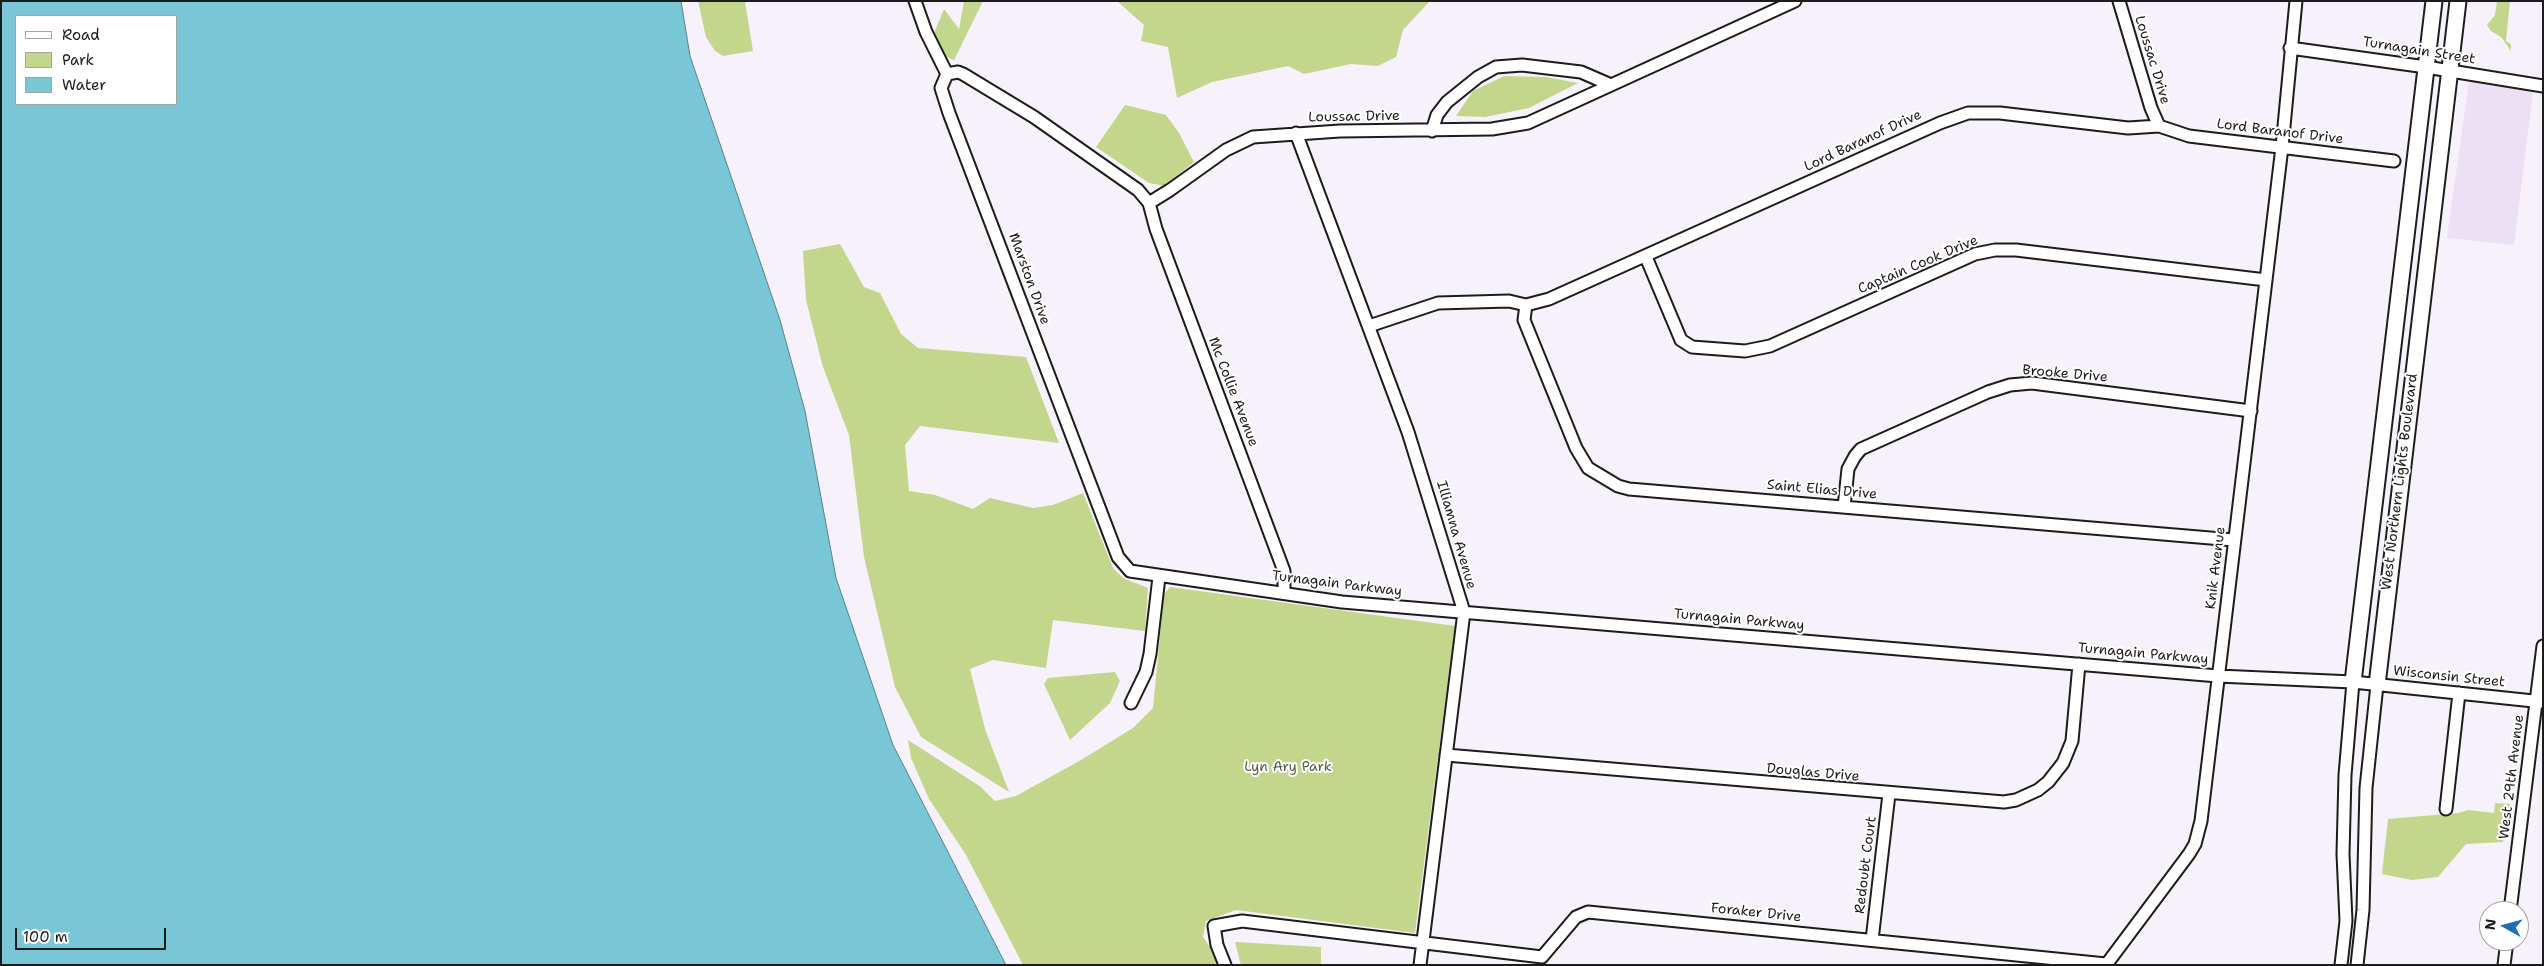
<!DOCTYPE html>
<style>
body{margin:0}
#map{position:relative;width:2544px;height:966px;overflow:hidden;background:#f6f1fa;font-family:"Shantell Sans",sans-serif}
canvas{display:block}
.frame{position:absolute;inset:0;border:2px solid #1c1c1c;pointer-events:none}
.legend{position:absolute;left:15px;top:15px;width:162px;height:90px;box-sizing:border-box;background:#fff;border:1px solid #a4a4a4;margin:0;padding:6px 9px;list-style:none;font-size:15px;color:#1c1c1c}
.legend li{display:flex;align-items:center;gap:10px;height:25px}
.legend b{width:25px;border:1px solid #a4a4a4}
.north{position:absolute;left:2479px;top:901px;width:50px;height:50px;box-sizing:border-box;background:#fff;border:1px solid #a4a4a4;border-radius:50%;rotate:277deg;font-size:14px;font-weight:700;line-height:20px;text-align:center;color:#1c1c1c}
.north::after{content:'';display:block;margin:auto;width:18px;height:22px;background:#1f6fb2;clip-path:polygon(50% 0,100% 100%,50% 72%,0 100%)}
.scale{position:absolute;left:15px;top:928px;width:151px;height:22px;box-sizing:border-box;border:2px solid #1c1c1c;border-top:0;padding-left:6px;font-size:15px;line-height:18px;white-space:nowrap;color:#1c1c1c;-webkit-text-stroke:4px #fff;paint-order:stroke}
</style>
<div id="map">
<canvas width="2544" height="966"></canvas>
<div class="frame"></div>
<ul class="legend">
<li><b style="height:6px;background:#fff"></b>Road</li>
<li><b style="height:14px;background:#c3d68c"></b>Park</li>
<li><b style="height:14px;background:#79c6d7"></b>Water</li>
</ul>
<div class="north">N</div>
<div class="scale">100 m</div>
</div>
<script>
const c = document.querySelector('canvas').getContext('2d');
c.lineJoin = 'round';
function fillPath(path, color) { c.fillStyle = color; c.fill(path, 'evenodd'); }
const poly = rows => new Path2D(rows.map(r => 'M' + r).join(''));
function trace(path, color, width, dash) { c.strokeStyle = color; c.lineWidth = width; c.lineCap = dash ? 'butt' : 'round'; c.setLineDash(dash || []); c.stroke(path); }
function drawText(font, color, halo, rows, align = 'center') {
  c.font = font + ' "Shantell Sans",sans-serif'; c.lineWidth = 4; c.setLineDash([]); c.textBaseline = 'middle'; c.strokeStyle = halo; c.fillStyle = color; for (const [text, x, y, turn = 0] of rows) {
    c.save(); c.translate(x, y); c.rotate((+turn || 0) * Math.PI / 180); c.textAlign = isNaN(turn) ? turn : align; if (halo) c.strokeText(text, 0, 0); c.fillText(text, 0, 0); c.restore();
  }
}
fillPath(poly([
 [2469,82,2533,91,2514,245,2447,238]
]), '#ece0f4');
fillPath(poly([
 [698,1,745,1,753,51,723,56,715,51,706,37],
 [964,1,983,1,954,60,947,57,933,36,944,9,959,29],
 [1117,1,1430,1,1403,30,1396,57,1378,66,1351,64,1304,74,1288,66,1212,82,1177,98,1168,47,1141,41,1144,25],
 [2497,1,2510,1,2506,41,2511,44,2511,51,2501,37,2491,31,2487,25,2495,15],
 [1504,76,1546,77,1578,83,1529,108,1485,117,1456,116,1473,91],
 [1125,105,1166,115,1179,133,1194,162,1164,186,1149,183,1096,147],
 [840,244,864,287,880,293,901,334,918,348,1026,357,1059,443,920,426,905,445,909,491,935,495,973,509,990,498,1033,508,1053,505,1083,493,1113,568,1123,578,1148,588,1145,631,1053,620,1046,668,993,660,970,669,985,729,1009,792,921,737,895,687,864,557,849,435,823,367,806,300,803,251],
 [1170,587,1455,626,1415,933,1236,910,1206,921,1203,937,1210,947,1217,965,1023,965,966,855,929,799,911,758,908,740,981,787,995,801,1016,796,1081,760,1133,728,1153,708,1164,594],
 [1115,672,1120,681,1110,703,1070,740,1044,684,1048,678],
 [2495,803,2510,804,2503,842,2466,844,2438,877,2412,880,2382,874,2388,819,2458,813,2468,810,2494,813],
 [1235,942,1321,947,1321,963,1318,965,1241,965]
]), '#c3d68c');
const water = poly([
 [1,1,681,1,690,56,780,320,805,411,836,578,893,745,1006,965,1,965,1,1],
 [16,16,176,16,176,104,16,104,16,16]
]);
fillPath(water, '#79c6d7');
trace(water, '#54828c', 1);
const minor = poly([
 [915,1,926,32,947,74,941,88,949,113,1118,557,1130,571,1342,602,2218,676,2353,682,2543,702],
 [2119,1,2151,108,2159,126],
 [2290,48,2426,67,2543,86],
 [947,74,958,72,963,74,1034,117,1138,190,1149,203,1156,229,1284,571,1284,593],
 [1432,131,1437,115,1447,102,1478,77,1496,67,1522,65,1581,72,1611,85],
 [1296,133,1408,432,1464,612,1420,965],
 [1149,203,1170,190,1226,150,1253,137,1340,131,1492,129,1528,123,1795,1],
 [1646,257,1681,340,1692,347,1745,351,1770,346,1975,254,1995,250,2016,250,2266,280],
 [1526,305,1524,320,1576,448,1588,468,1618,486,1629,489,2234,540],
 [1369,326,1438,303,1509,301,1526,305,1549,299,1940,123,1968,113,2000,113,2128,128,2159,126,2189,136,2394,161],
 [1844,507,1848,469,1855,456,1861,449,1988,392,2010,385,2032,383,2251,411],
 [1131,703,1146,672,1150,654,1159,577],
 [1446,755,2004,802,2016,800,2038,790,2048,782,2063,763,2072,741,2079,664],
 [2446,809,2459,693],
 [2510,911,2543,646],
 [1872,940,1889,794],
 [1542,957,1576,917,1588,912,2106,964],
 [1225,965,1217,945,1214,926,1242,921,1542,957],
 [2106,965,2189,854,2195,844,2201,821,2282,147,2296,1],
 [2341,965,2346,921,2343,854,2345,775,2353,682],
 [2357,965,2363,910,2366,788,2377,685],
 [2504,965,2507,941]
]);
const major = poly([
 [2353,682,2434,1],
 [2377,685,2458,1]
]);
trace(minor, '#1c1c1c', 15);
trace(major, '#1c1c1c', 19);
trace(minor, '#fff', 11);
trace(major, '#fff', 15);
drawText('14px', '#1c1c1c', '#fff', [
 ["Turnagain Street",2419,51,9],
 ["Loussac Drive",2152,60,73],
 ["Loussac Drive",1354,117,-1],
 ["Lord Baranof Drive",2280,132,7],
 ["Lord Baranof Drive",1863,141,-25],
 ["Captain Cook Drive",1918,265,-23],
 ["Marston Drive",1029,279,70],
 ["Brooke Drive",2065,374,5],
 ["Mc Collie Avenue",1233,392,69],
 ["West Northern Lights Boulevard",2400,482,-83],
 ["Saint Elias Drive",1822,490,5],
 ["Illiamna Avenue",1456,535,74],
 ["Knik Avenue",2216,568,-83],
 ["Turnagain Parkway",1337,584,7],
 ["Turnagain Parkway",1739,620,5],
 ["Turnagain Parkway",2143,654,5],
 ["Wisconsin Street",2449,677,6],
 ["Douglas Drive",1813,773,5],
 ["West 29th Avenue",2512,777,-83],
 ["Redoubt Court",1866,865,-83],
 ["Foraker Drive",1756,913,6]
]);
drawText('14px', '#565d43', '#fff', [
 ["Lyn Ary Park",1288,767]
]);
</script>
